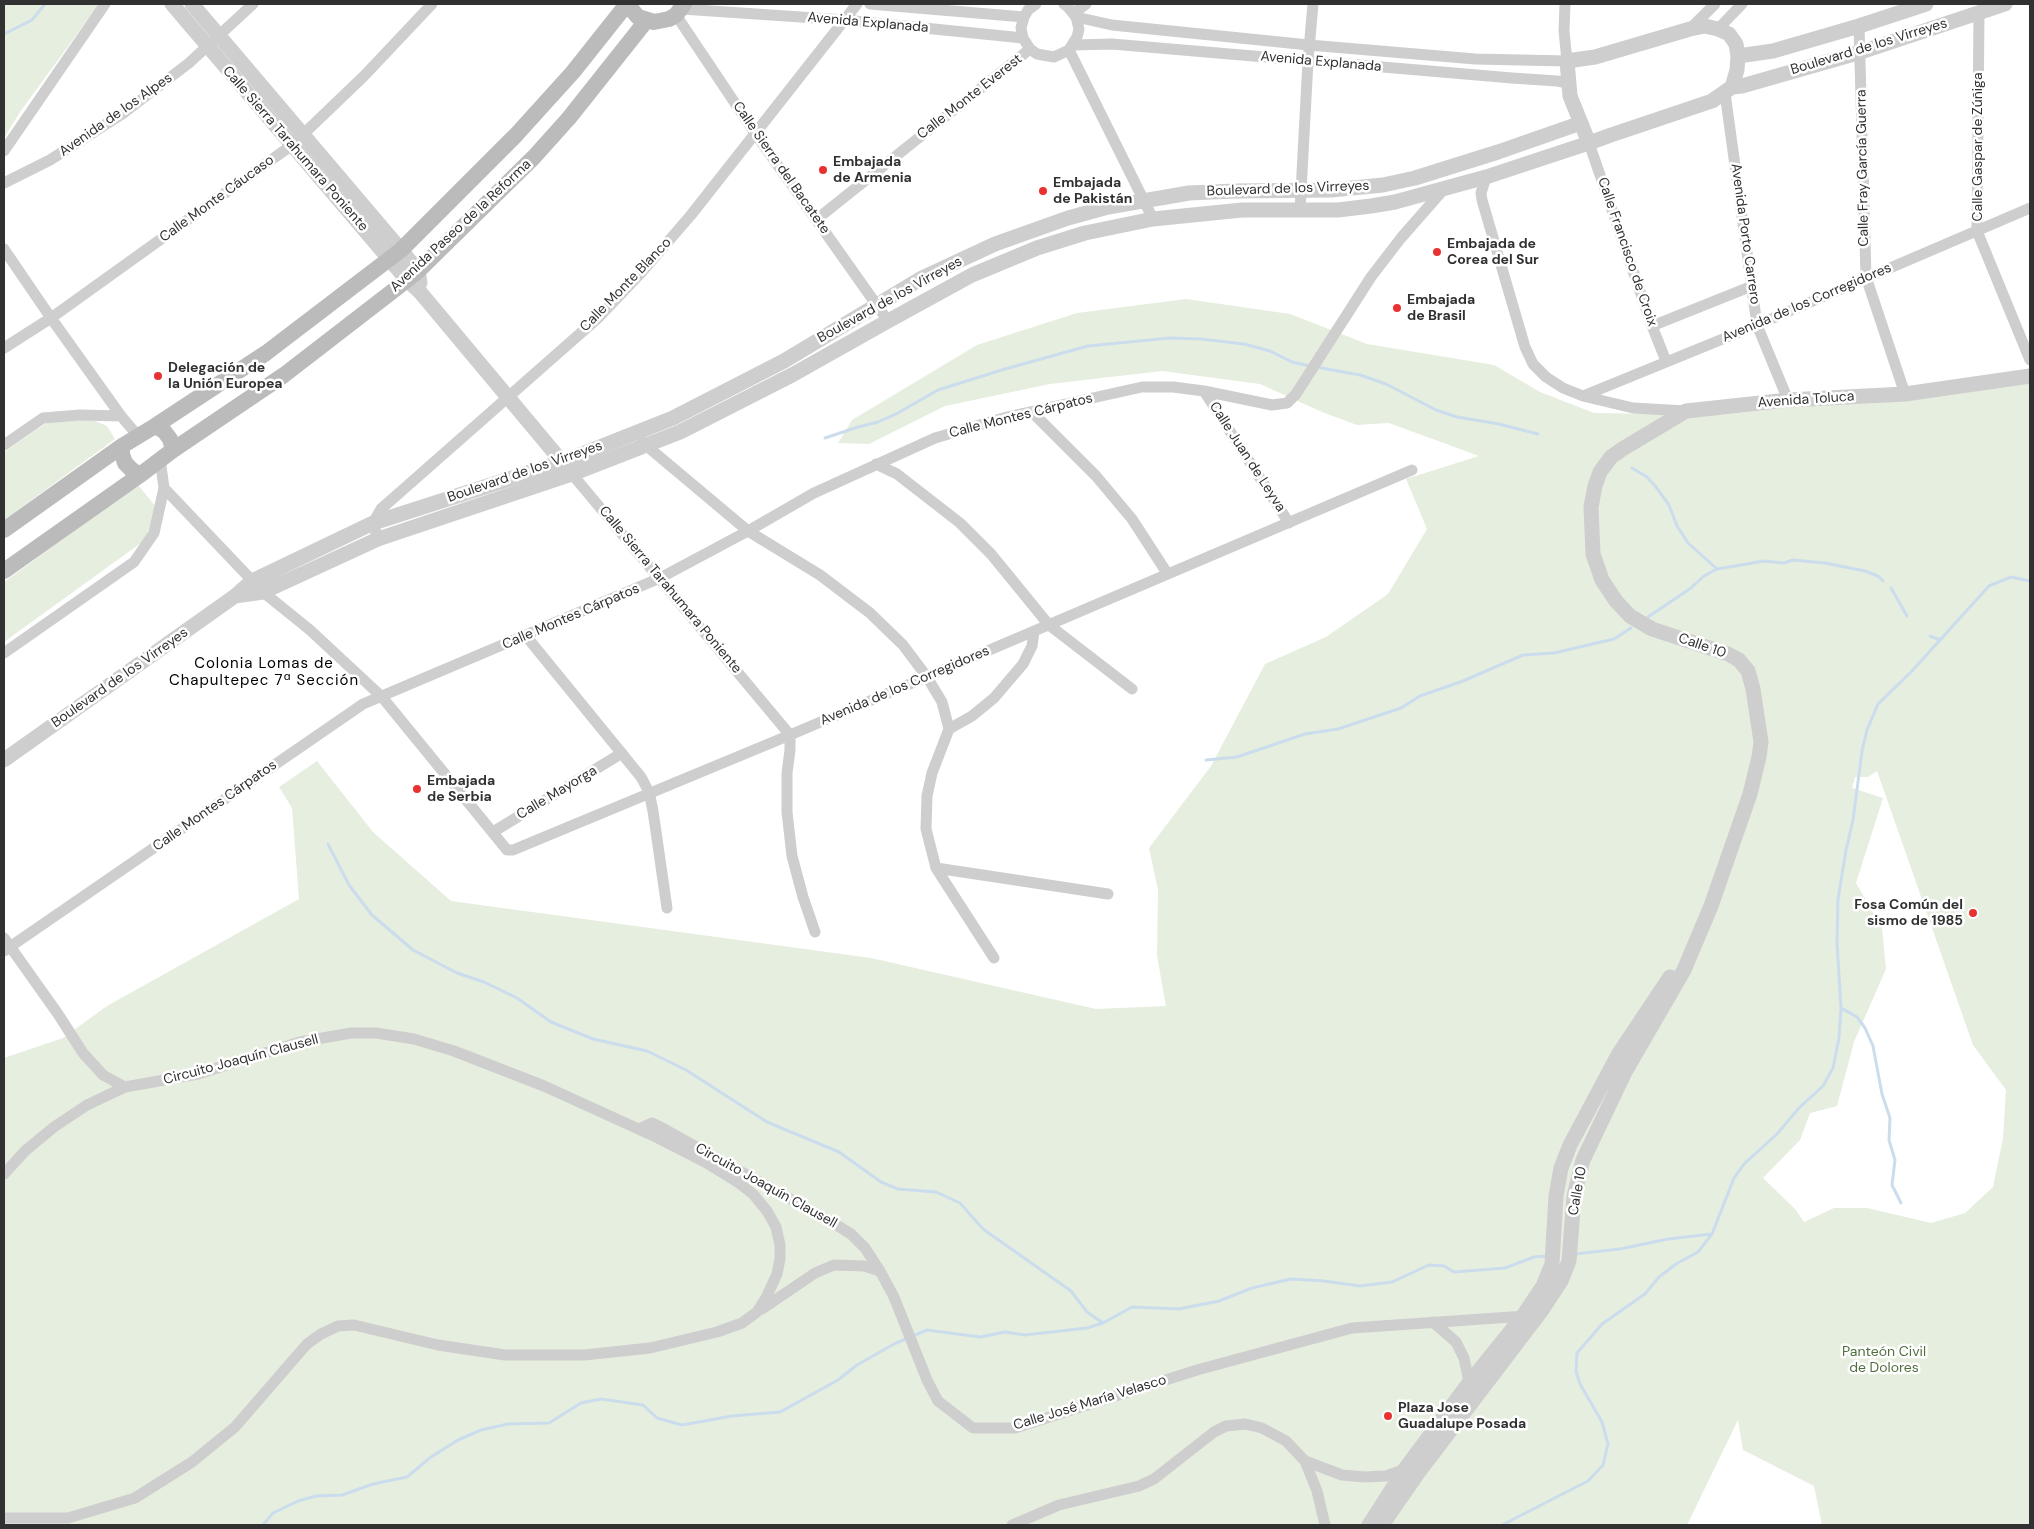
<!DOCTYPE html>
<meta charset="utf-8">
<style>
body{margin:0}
#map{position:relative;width:2034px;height:1529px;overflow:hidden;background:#fff;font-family:"DM Sans",sans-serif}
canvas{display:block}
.frame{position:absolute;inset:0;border:5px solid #313131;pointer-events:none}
</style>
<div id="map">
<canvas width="2034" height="1529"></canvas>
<div class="frame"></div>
</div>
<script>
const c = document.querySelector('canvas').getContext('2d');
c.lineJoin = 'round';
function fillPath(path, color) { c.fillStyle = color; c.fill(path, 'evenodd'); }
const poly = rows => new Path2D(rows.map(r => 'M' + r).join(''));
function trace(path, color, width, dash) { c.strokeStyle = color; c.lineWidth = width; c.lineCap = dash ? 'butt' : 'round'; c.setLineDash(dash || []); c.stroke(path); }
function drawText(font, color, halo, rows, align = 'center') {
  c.font = font + ' "DM Sans",sans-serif'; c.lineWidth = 5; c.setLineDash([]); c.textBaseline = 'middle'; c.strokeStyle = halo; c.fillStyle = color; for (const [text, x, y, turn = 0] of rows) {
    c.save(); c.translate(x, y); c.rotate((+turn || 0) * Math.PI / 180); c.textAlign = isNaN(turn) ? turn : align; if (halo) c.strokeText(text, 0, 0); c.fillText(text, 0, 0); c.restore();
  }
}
fillPath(poly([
 [4,4,99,4,20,112,4,138],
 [1186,299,1290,314,1367,344,1494,365,1540,392,1594,413,1721,415,2030,380,2030,1525,1822,1525,1814,1486,1743,1450,1738,1420,1687,1525,4,1525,4,1058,63,1038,107,1006,299,899,292,808,279,787,317,761,373,832,451,901,871,958,1096,1009,1166,1006,1157,956,1158,890,1149,848,1211,766,1265,664,1326,637,1388,594,1427,529,1406,479,1479,456,1389,423,1357,425,1322,412,1260,384,1162,371,1050,384,945,406,869,444,838,443,852,420,977,345,1077,313],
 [1877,771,1973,1045,2006,1090,2003,1138,1993,1187,1965,1213,1931,1223,1867,1208,1834,1208,1804,1222,1795,1209,1763,1178,1800,1140,1810,1113,1837,1106,1854,1042,1886,969,1882,928,1856,883,1883,798,1852,788,1855,777,1868,777],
 [93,420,107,426,115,439,4,520,4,452,48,422],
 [138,485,157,508,145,540,4,642,4,582]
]), '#e6eedf');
trace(poly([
 [4,34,32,20,45,4],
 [1316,367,1360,375,1386,384,1436,410,1457,417,1499,424,1538,434],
 [825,438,858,427,878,422,896,414,938,390,1005,369,1088,346,1170,338,1201,339,1244,344,1270,351,1292,362,1310,366],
 [1632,468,1647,477,1656,487,1669,505,1677,526,1688,543,1717,569],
 [1891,588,1907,616],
 [1648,617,1691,588,1704,576,1717,569,1741,565,1764,561,1784,563,1793,560,1825,563,1865,571,1878,576,1883,581],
 [1930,636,1940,640],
 [1206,760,1237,757,1305,734,1338,729,1401,708,1420,696,1463,681,1523,655,1554,653,1614,639,1631,628],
 [328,844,349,885,372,915,413,950,457,973,484,982,517,998,551,1022,593,1039,647,1051,686,1070,767,1122,839,1152,881,1182,898,1189,936,1192,960,1203,983,1229,1071,1291,1087,1312,1103,1323],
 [1841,1008,1857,1017,1865,1028,1873,1046,1882,1094,1890,1118,1889,1140,1895,1160,1892,1185,1901,1203],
 [1574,1254,1620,1249,1668,1239,1712,1234],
 [263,1525,273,1513,298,1501,316,1496,342,1495,373,1484,407,1477,431,1457,458,1440,481,1430,508,1424,549,1423,581,1403,601,1399,643,1405,657,1418,682,1425,732,1416,780,1412,838,1380,857,1365,894,1344,927,1330,980,1337,1005,1332,1025,1335,1087,1328,1103,1323,1132,1307,1179,1309,1219,1301,1252,1288,1291,1279,1324,1281,1360,1286,1392,1282,1429,1265,1444,1266,1454,1272,1505,1268,1534,1257,1548,1256],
 [1502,1525,1588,1481,1603,1465,1608,1444,1602,1422,1580,1384,1576,1371,1577,1353,1602,1324,1645,1294,1659,1277,1676,1264,1698,1252,1712,1234,1734,1178,1744,1164,1777,1134,1799,1108,1823,1086,1833,1068,1839,1038,1841,1008,1837,943,1838,899,1846,850,1853,820,1862,751,1867,730,1878,704,1911,672,1989,586,2011,577,2030,581]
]), '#cbdded', 3);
trace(poly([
 [870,4,1024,17],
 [1036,4,1028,10,1024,17,1021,28,1023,38,1030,49,1037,54,1054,57,1069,50,1077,37,1079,29,1076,17,1068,7,1064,4],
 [682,9,845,20,1023,38],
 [1074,13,1086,4],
 [1979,13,1977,231,2030,360],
 [676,15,755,133,888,321],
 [1076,17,1112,25,1309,45,1475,59,1567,61,1564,31,1565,4],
 [1859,26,1866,277,1905,394],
 [1690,29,1715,4],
 [1718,29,1742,4],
 [1074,45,1112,44,1512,78,1557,81,1568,83],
 [1069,50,1153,219],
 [1725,93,1757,325,1788,400],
 [1589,143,1652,326,1666,361],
 [4,151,105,4],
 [1486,177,1481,193,1482,200,1525,347,1533,364,1546,377,1563,388,1583,396,1633,408,1686,411],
 [4,183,50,160,125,112,189,63,253,4],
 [1300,210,1308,61,1313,4],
 [817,219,1030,49],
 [4,249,51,318,121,416,138,436],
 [1652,326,1752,286],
 [4,348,51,318,292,145,364,76,432,4],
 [1204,391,1289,523],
 [1583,396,1757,325,2030,208],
 [1032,412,1096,476,1132,519,1167,573],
 [642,442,748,531,820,575,870,613,903,645,927,677,942,702,949,729,932,773,927,796,926,829,936,868,994,958],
 [4,445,43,418,80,415,121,416],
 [876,464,897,474,960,523,991,554,1049,625,1132,689],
 [572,474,790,735,790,750,787,773,787,812,792,856,803,897,815,932],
 [164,488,263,592,310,630,382,697,507,850,513,850,790,735,1412,470],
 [378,539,373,523,381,509,599,317,641,273,691,215,857,4],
 [526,636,641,777,649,792,653,811,667,908],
 [4,653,134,562,154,533,164,488,160,459],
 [949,729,972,716,994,698,1023,664,1032,646,1034,631],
 [493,832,622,753],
 [936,868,1108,894],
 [4,938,58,1014,83,1053,103,1075,125,1087],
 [4,951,363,704,660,578,748,531,814,493,935,438,1007,417,1142,387,1173,387,1204,391,1272,405,1287,403,1296,394,1371,277,1401,238,1444,189],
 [639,1129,652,1123,666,1130,830,1221,851,1234,865,1248,880,1271],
 [4,1174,25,1151,54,1127,87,1105,125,1087,198,1074,300,1042,351,1033,376,1033,414,1039,454,1051,544,1086,656,1137,705,1162,736,1181,753,1194,767,1211,776,1227,780,1245,780,1259,777,1274,766,1298,757,1312,742,1323,717,1332,650,1348,584,1355,505,1355,438,1345,354,1325,338,1326,321,1334,307,1344,235,1427,192,1462,135,1498,68,1518,4,1518],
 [762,1309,815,1273,834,1265,864,1266,880,1271,894,1297,927,1380,938,1401,973,1428,1015,1428,1197,1370,1352,1328,1526,1316],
 [1433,1322,1456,1342,1464,1358,1470,1387],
 [1305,1461,1342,1475,1365,1477,1386,1476,1406,1469],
 [1012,1525,1059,1505,1139,1486,1154,1479,1214,1432,1226,1426,1245,1424,1262,1428,1286,1441,1305,1461,1317,1491,1325,1525]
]), '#cecece', 11);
trace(poly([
 [172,4,407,280,420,292,568,469],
 [192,4,401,250,418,271,420,283],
 [1738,56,1773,51,1859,26,1926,4],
 [1732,87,1742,86,1861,52,2005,4],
 [235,596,263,592,378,539,572,474,680,432,792,375,888,321,972,275,1037,248,1085,233,1153,219,1242,210,1338,210,1371,206,1395,202,1486,177,1589,143,1611,135,1712,101,1732,87,1737,70,1738,56,1736,44,1729,34,1718,29,1705,26,1690,29,1595,57,1567,61,1570,96,1589,143],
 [4,760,235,596,252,581,373,523,562,462,673,418,784,361,922,278,995,244,1068,218,1108,207,1189,193,1235,191,1331,190,1383,185,1415,178,1498,152,1581,123],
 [1369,1525,1405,1469,1469,1383,1523,1316,1543,1286,1552,1264,1556,1196,1561,1168,1570,1145,1618,1055,1670,977],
 [1382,1525,1418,1473,1542,1310,1561,1281,1569,1261,1574,1196,1583,1160,1625,1072,1684,970,1711,906,1750,794,1759,757,1761,742,1753,689,1748,671,1739,660,1728,654,1652,629,1630,616,1616,601,1602,580,1593,554,1591,507,1595,486,1600,472,1611,457,1624,448,1686,411,1788,400,1905,394,2030,376]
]), '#cecece', 15);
trace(poly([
 [627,4,638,17,654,22,669,19,676,15,684,4],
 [155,426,266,353,401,250,516,135,573,72,627,4],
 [173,450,170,439,164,431,155,426,122,446,122,454,125,463,132,470,140,475,173,450,284,375,398,287,418,271,534,157,569,118,646,21],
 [4,530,122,446],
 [4,571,140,475]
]), '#bbb', 16);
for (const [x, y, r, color] of [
 [823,170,5,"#e83232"],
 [1043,191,5,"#e83232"],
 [1437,252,5,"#e83232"],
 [1397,308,5,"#e83232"],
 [158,376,5,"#e83232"],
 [417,789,5,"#e83232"],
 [1973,913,5,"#e83232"],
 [1388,1416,5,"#e83232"]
]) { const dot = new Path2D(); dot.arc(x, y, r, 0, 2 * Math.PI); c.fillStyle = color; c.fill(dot); trace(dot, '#fff', 2); }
drawText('14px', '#313131', '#fff', [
 ["Avenida Explanada",868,23,5],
 ["Boulevard de los Virreyes",1869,47,-17],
 ["Avenida Explanada",1321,62,5],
 ["Calle Monte Everest",970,97,-38],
 ["Avenida de los Alpes",116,115,-35],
 ["Calle Gaspar de Zúñiga",1978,147,-90],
 ["Calle Sierra Tarahumara Poniente",295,149,49],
 ["Calle Sierra del Bacatete",781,168,55],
 ["Calle Fray García Guerra",1863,168,-91],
 ["Boulevard de los Virreyes",1288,189,-2],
 ["Calle Monte Cáucaso",217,199,-36],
 ["Avenida Paseo de la Reforma",461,226,-43],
 ["Avenida Porto Carrero",1745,234,82],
 ["Calle Francisco de Croix",1627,252,71],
 ["Calle Monte Blanco",626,285,-46],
 ["Boulevard de los Virreyes",890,300,-29],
 ["Avenida de los Corregidores",1807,303,-23],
 ["Avenida Toluca",1806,400,-4],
 ["Calle Montes Cárpatos",1021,416,-14],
 ["Calle Juan de Leyva",1247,457,57],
 ["Boulevard de los Virreyes",525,472,-19],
 ["Calle Sierra Tarahumara Poniente",670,590,50],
 ["Calle Montes Cárpatos",571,617,-23],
 ["Calle 10",1702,646,19],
 ["Boulevard de los Virreyes",120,678,-35],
 ["Avenida de los Corregidores",905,686,-23],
 ["Calle Mayorga",557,793,-31],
 ["Calle Montes Cárpatos",215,806,-35],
 ["Circuito Joaquín Clausell",241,1060,-15],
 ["Circuito Joaquín Clausell",766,1186,29],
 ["Calle 10",1578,1191,-80],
 ["Calle José María Velasco",1090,1403,-17]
]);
drawText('bold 14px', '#313131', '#fff', [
 ["Embajada",833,162],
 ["de Armenia",833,178],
 ["Embajada",1053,183],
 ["de Pakistán",1053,199],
 ["Embajada de",1447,244],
 ["Corea del Sur",1447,260],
 ["Embajada",1407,300],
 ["de Brasil",1407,316],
 ["Delegación de",168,368],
 ["la Unión Europea",168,384],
 ["Embajada",427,781],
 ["de Serbia",427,797],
 ["Fosa Común del",1963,905,"right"],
 ["sismo de 1985",1963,921,"right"],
 ["Plaza Jose",1398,1408],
 ["Guadalupe Posada",1398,1424]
], 'left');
drawText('14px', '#506e3d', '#fff', [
 ["Panteón Civil",1884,1352],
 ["de Dolores",1884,1368]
]);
c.letterSpacing = '1px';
drawText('15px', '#000', '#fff', [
 ["Colonia Lomas de",264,664],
 ["Chapultepec 7ª Sección",264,681]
]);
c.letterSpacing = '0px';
</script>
